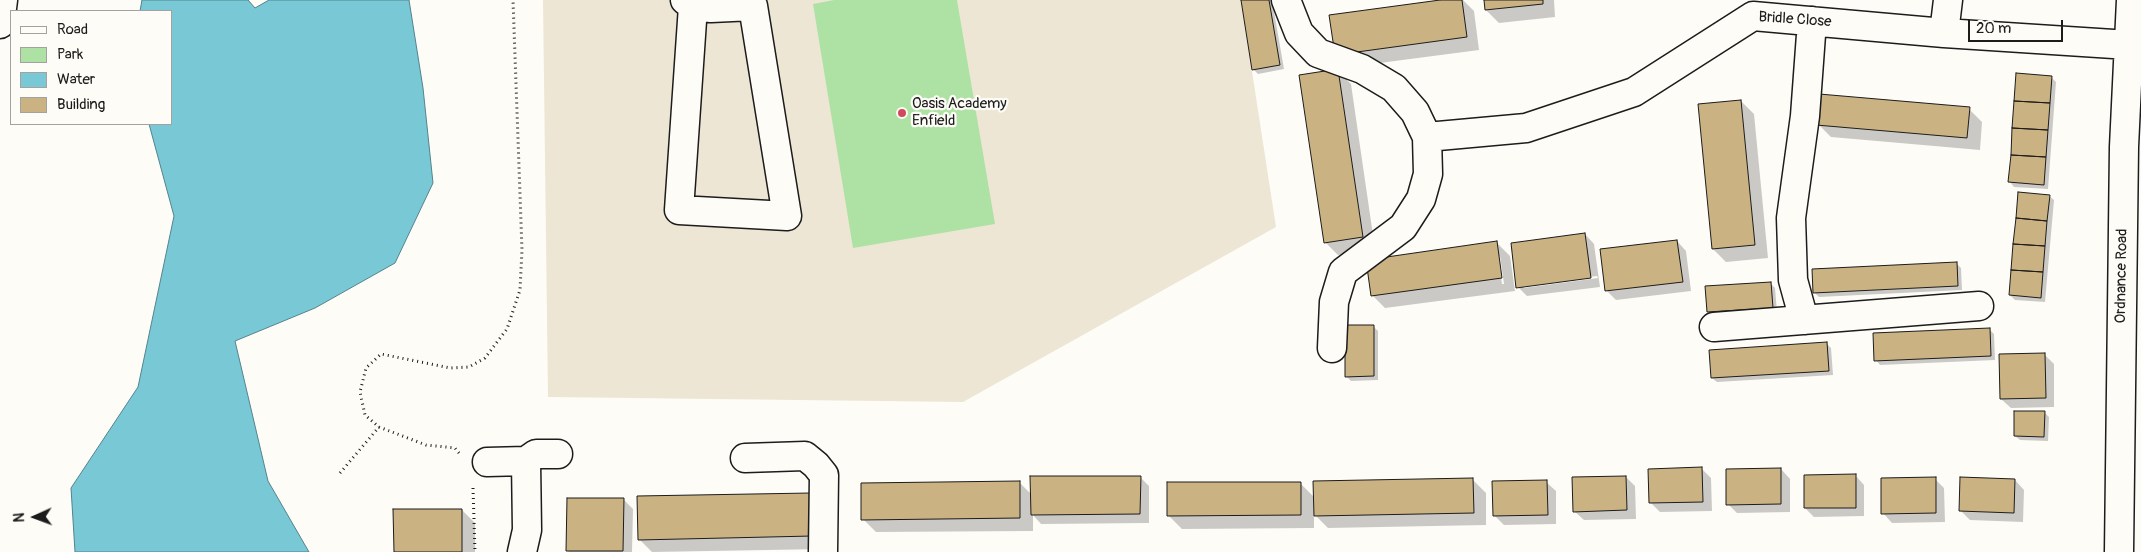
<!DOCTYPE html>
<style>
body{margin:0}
#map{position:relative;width:2141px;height:552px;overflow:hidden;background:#fdfcf7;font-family:Pangolin,sans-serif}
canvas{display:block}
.legend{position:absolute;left:10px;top:10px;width:162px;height:115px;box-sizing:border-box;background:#fdfcf7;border:1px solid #a3a29f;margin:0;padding:6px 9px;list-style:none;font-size:15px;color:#1c1c1c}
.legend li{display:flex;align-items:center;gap:10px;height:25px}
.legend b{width:25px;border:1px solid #a3a29f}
.north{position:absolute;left:10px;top:492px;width:50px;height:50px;-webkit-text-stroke:4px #fdfcf7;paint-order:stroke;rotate:268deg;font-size:14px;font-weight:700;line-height:20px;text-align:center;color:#1c1c1c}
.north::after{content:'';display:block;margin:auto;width:18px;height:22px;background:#1c1c1c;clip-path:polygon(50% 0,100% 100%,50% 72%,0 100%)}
.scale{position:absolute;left:1968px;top:20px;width:95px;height:22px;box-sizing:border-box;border:2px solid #1c1c1c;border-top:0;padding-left:6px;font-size:15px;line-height:18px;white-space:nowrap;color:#1c1c1c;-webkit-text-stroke:4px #fdfcf7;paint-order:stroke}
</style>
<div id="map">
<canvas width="2141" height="552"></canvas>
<ul class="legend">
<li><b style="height:6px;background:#fdfcf7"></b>Road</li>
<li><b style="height:14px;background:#aee2a4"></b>Park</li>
<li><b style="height:14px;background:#79c8d6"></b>Water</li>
<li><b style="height:14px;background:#cbb282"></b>Building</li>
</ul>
<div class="north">N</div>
<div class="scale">20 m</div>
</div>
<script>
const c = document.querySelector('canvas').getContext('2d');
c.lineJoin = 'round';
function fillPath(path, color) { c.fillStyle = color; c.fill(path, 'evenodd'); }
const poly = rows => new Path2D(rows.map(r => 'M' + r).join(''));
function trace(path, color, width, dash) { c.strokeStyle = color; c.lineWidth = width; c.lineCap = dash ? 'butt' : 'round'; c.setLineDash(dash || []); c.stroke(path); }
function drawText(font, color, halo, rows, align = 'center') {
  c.font = font + ' Pangolin,sans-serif'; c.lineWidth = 4.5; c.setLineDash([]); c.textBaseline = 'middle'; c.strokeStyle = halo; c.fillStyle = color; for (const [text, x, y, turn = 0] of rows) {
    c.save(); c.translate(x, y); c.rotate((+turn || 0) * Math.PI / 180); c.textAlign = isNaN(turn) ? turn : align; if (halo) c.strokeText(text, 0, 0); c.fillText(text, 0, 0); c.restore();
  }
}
fillPath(poly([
 [543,0,1241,0,1276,227,963,402,548,397]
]), '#eee6d4');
fillPath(poly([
 [834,0,957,0,995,224,853,248,813,4]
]), '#aee2a4');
const water = poly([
 [142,0,248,0,255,8,269,0,409,0,423,88,433,183,395,263,315,308,235,341,268,481,309,552,75,552,71,488,138,387,174,216,149,124,171,124,171,11,140,11,142,0]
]);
fillPath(water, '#79c8d6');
trace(water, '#54838c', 1);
fillPath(poly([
 [1242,0,1272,0,1284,69,1258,74,1253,69],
 [1449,0,1463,0,1474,11,1479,50,1349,67,1336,54],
 [1485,0,1554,0,1555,17,1499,23,1486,10],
 [1338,71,1351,84,1375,249,1338,255,1325,242],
 [2051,77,2056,82,2048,189,2014,187,2010,182],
 [1741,101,1754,114,1768,258,1726,262,1713,249],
 [1969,109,1982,122,1980,150,1831,137,1818,124],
 [2049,196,2054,200,2045,302,2015,300,2010,295],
 [1585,234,1594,244,1600,287,1527,296,1518,287],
 [1597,276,1598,278,1524,288,1524,285],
 [1677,241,1686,251,1691,291,1616,300,1607,291,1602,250],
 [1497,243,1510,256,1515,291,1385,308,1372,295],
 [1498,256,1500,256,1504,284,1502,284],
 [1956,263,1961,268,1962,290,1819,297,1814,292],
 [1770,283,1775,288,1777,312,1713,316,1708,312],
 [1373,326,1378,331,1378,380,1351,381,1346,376],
 [1989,329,1994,334,1995,360,1880,365,1876,360],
 [1826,343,1831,348,1833,375,1717,382,1712,378],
 [2044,354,2054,364,2054,407,2011,408,2001,399],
 [2044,412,2049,417,2048,441,2020,440,2015,436],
 [1702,469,1711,478,1712,511,1660,512,1651,503],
 [1781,469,1790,479,1790,512,1737,513,1728,504],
 [1855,475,1864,485,1864,516,1814,517,1805,508],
 [1140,477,1149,486,1149,523,1041,524,1033,515,1033,531,876,532,863,519,1020,483,1032,495],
 [1626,477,1635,486,1636,519,1584,520,1574,511],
 [1935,479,1944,488,1945,522,1892,523,1883,513],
 [1473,480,1486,493,1486,525,1328,528,1314,514,1314,528,1182,529,1169,516,1300,483,1314,497],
 [2015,480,2024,490,2023,522,1970,520,1960,510],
 [1546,482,1556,491,1556,524,1504,525,1494,515],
 [811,494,825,549,652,552,639,539],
 [623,499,633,509,632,552,569,552,567,550],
 [462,510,475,523,475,552,395,552]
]), '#0003');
const building = poly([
 [1241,0,1269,0,1280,65,1252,70,1241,0],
 [1440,0,1462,0,1467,37,1335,55,1329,15,1440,0],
 [1484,0,1543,0,1543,4,1485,10,1484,0],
 [1338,69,1363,237,1324,243,1299,75,1338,69],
 [2016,73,2052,76,2050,103,2014,101,2016,73],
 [1819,94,1970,107,1967,138,1816,125,1819,94],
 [1741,100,1755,245,1712,249,1698,104,1741,100],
 [2014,101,2050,103,2048,130,2012,128,2014,101],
 [2012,128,2048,130,2046,157,2011,155,2012,128],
 [2011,155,2046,157,2044,185,2008,182,2011,155],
 [2018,192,2050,195,2047,221,2016,218,2018,192],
 [2016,218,2047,221,2045,246,2013,244,2016,218],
 [1585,233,1591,278,1516,288,1511,243,1585,233],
 [1677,240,1683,282,1605,291,1600,249,1677,240],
 [1497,241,1502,278,1371,296,1366,260,1497,241],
 [2013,244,2045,246,2043,272,2011,270,2013,244],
 [1957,262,1958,286,1813,293,1812,269,1957,262],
 [2011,270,2043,272,2041,298,2009,295,2011,270],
 [1771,282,1773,308,1707,312,1705,286,1771,282],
 [1345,325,1374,325,1374,376,1345,377,1345,325],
 [1990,328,1991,356,1874,361,1873,333,1990,328],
 [1827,342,1829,371,1711,378,1709,350,1827,342],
 [2045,353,2046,398,2000,399,1999,354,2045,353],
 [2014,411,2045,411,2044,437,2014,436,2014,411],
 [1702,467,1703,502,1649,503,1648,469,1702,467],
 [1781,468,1781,504,1726,505,1726,469,1781,468],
 [1856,474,1856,508,1804,508,1804,475,1856,474],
 [1030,476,1141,476,1140,514,1031,515,1030,476],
 [1626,476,1627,510,1573,512,1572,477,1626,476],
 [1936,477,1936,513,1881,514,1881,478,1936,477],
 [1960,477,2015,479,2014,513,1959,511,1960,477],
 [1473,478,1474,513,1314,516,1313,481,1473,478],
 [1547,480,1548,515,1493,516,1492,481,1547,480],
 [1020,481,1020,518,861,520,861,483,1020,481],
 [1167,482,1301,482,1301,515,1167,516,1167,482],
 [811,493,812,536,638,540,637,496,811,493],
 [567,498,624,498,623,551,566,551,567,498],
 [393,509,462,509,462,552,394,552,393,509]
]);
fillPath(building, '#cbb282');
trace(building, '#1c1c1c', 1);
const minor = poly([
 [685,0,693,6,711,8,753,6,787,216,679,210,693,6],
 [1286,0,1299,33,1318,53,1362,69,1394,88,1415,112,1427,137,1428,174,1421,199,1403,227,1343,272,1334,302,1332,348],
 [0,24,3,0],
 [1944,33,1948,0],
 [1427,137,1526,128,1634,92,1753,16,1944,33,2129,45],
 [1804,320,1793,280,1791,218,1805,116,1812,21],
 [1714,327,1979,306],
 [745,458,805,456,816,465,824,475,823,552],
 [487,462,526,461,536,454,558,454],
 [522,552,527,530,526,461],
 [2119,552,2124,147,2131,0]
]);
trace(minor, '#1c1c1c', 31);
trace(poly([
 [459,453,455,448,426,445,379,427,365,415,360,392,366,368,381,354,450,368,469,367,485,358,507,329,520,290,522,250,513,0],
 [340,473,379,427],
 [473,488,475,552]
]), '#1c1c1c', 3, [1, 4]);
trace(minor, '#fdfcf7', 28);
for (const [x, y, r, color] of [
 [902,113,5,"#d1495b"]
]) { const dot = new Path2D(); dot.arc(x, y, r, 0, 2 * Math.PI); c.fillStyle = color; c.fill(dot); trace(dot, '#fdfcf7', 2); }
drawText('15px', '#1c1c1c', '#fdfcf7', [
 ["Bridle Close",1795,20,4],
 ["Ordnance Road",2122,276,-89]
]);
drawText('15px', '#1c1c1c', '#fdfcf7', [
 ["Oasis Academy",912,104],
 ["Enfield",912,121]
], 'left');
</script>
